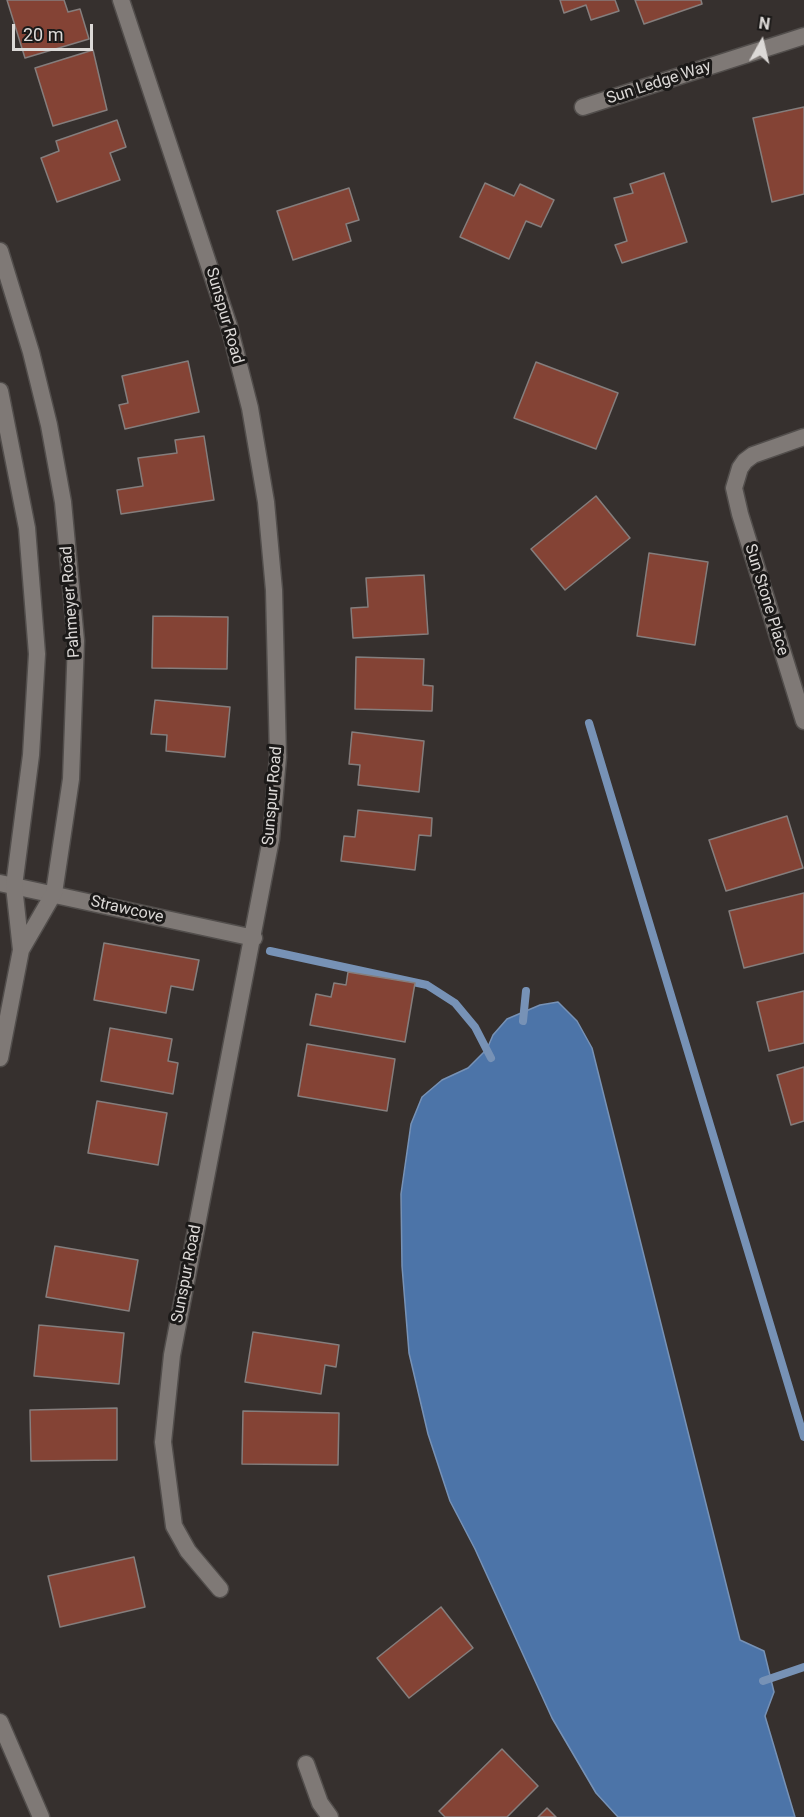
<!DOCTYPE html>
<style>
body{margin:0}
#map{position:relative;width:804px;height:1817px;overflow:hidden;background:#36302e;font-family:Roboto,sans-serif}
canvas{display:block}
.north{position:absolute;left:732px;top:12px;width:60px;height:60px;-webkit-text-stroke:4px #1b1918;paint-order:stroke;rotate:8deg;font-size:16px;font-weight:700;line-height:24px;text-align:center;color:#dcd9d7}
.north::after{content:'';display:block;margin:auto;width:21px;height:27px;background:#dcd9d7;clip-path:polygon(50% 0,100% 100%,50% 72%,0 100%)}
.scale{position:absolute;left:12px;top:24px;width:81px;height:27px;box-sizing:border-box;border:3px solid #dcd9d7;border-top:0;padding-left:8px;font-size:18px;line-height:21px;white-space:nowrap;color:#dcd9d7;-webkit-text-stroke:4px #1b1918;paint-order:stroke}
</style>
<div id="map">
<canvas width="804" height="1817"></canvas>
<div class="north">N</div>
<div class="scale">20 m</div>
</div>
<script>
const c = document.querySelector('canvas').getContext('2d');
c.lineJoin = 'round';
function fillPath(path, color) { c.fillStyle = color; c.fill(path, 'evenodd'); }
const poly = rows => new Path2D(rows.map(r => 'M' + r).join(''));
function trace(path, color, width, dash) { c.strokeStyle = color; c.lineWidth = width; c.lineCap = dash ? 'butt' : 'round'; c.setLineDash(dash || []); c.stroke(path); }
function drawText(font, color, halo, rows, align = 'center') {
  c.font = font + ' Roboto,sans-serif'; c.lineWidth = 6; c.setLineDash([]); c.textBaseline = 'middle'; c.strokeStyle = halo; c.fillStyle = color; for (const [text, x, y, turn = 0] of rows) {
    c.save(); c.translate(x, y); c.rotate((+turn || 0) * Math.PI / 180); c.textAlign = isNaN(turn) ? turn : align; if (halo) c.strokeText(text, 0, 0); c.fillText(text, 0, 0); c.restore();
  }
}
const water = poly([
 [558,1002,577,1021,592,1048,740,1640,764,1651,774,1692,765,1716,795,1817,618,1817,596,1793,552,1718,475,1549,450,1501,428,1434,409,1353,402,1266,401,1194,411,1124,422,1097,442,1080,468,1068,487,1049,493,1035,507,1019,540,1005,558,1002]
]);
fillPath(water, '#4c74a8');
trace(water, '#7792b6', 1.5);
trace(poly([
 [589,723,804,1437],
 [270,951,427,985,455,1003,475,1027,491,1058],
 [523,1021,526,991],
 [763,1681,804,1667]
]), '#7792b6', 8);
const building = poly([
 [7,0,64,0,68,12,80,9,89,39,25,58,7,0],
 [560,0,615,0,619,11,591,20,586,5,564,13,560,0],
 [635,0,701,0,702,4,644,24,635,0],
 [93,50,107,110,53,126,35,68,93,50],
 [804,107,804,194,772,202,753,118,804,107],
 [117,120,126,147,110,153,120,180,57,202,41,158,59,151,56,141,117,120],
 [664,173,687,242,622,263,615,245,627,241,614,198,633,193,630,184,664,173],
 [485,183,514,196,520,184,554,200,541,227,526,221,509,259,460,237,485,183],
 [349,188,359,220,346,224,351,241,293,260,277,211,349,188],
 [188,361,199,412,125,429,119,405,128,403,122,376,188,361],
 [536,362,618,393,596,449,514,418,536,362],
 [204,436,214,500,121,514,117,490,143,486,138,458,177,453,175,440,204,436],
 [596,496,630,538,565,590,531,549,596,496],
 [649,553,708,562,695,645,637,636,649,553],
 [424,575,428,634,353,638,351,608,368,607,366,578,424,575],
 [153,616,228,617,227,669,152,668,153,616],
 [356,657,424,659,423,685,433,686,432,711,355,709,356,657],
 [155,700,230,707,225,757,166,751,167,735,151,734,155,700],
 [352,732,424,741,419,792,358,785,360,765,349,764,352,732],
 [358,810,432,818,431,836,419,835,415,870,341,861,344,836,355,837,358,810],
 [787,816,803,868,726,891,709,840,787,816],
 [804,893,804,953,744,968,729,911,804,893],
 [104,943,199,960,193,990,171,986,166,1013,94,1000,104,943],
 [348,972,415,983,405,1042,310,1025,316,994,331,997,334,983,346,985,348,972],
 [804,991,804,1043,769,1051,757,1002,804,991],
 [110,1028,172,1039,168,1061,178,1063,173,1094,101,1081,110,1028],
 [307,1044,395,1059,387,1111,298,1096,307,1044],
 [804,1067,804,1121,791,1125,777,1075,804,1067],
 [97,1101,167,1113,158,1165,88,1153,97,1101],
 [55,1246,138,1260,129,1311,46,1297,55,1246],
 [39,1325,124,1333,119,1384,34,1376,39,1325],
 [253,1332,339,1345,336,1367,325,1365,321,1394,245,1382,253,1332],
 [117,1408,117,1460,31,1461,30,1410,117,1408],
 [243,1411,339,1413,338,1465,242,1464,243,1411],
 [134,1557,145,1607,60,1627,48,1576,134,1557],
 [441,1607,473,1648,409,1698,377,1658,441,1607],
 [502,1749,538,1786,507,1817,445,1817,439,1811,502,1749],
 [547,1808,556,1817,538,1817,547,1808]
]);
fillPath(building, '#844335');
trace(building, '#857e7d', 1.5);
const minor = poly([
 [121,0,229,326,250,408,266,502,274,590,278,757,271,839,172,1355,163,1442,174,1526,188,1551,220,1589],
 [583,107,804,36],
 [804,437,753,455,745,461,740,468,734,488,740,514,804,721],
 [0,883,254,938],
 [306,1764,320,1803,330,1817]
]);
const tertiary = poly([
 [0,251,31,352,49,425,63,502,76,641,71,779,54,893,21,950],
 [0,391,27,528,37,654,31,755,14,886,21,950,0,1058],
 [0,1722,41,1817]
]);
trace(minor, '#524e4c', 19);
trace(tertiary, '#524e4c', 19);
trace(minor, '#7f7976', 16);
trace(tertiary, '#7f7976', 16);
drawText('16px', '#dcd9d7', '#1b1918', [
 ["Sun Ledge Way",659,83,-18],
 ["Sunspur Road",224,316,74],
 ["Sun Stone Place",766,600,73],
 ["Pahmeyer Road",71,602,-94],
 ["Sunspur Road",273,796,-85],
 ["Strawcove",127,910,13],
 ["Sunspur Road",187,1274,-79]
]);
</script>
